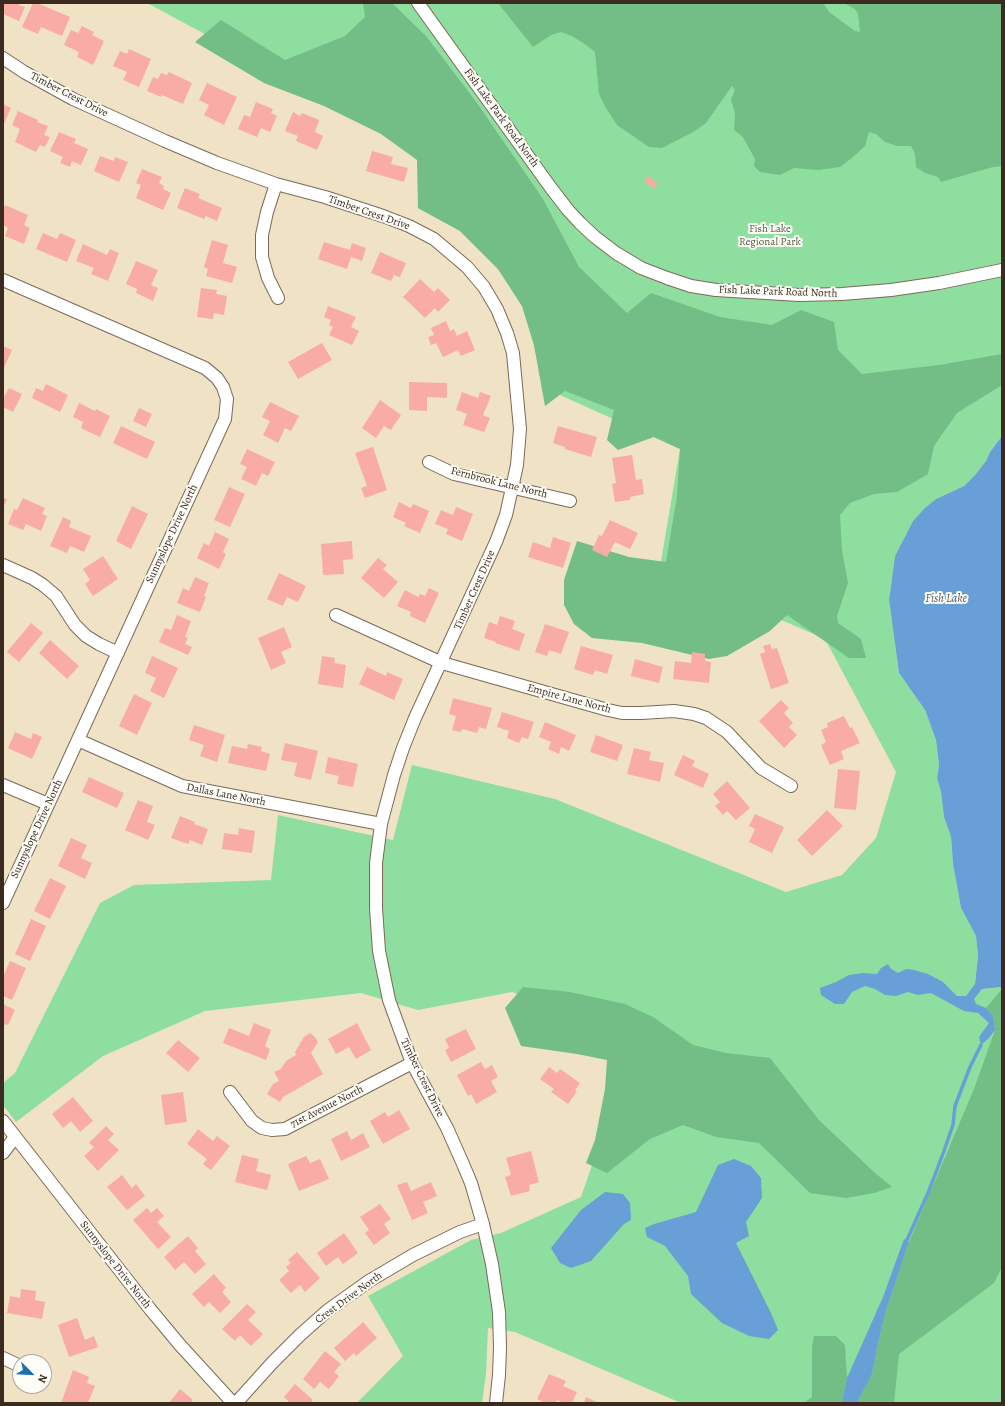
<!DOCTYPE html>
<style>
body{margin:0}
#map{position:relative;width:1005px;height:1406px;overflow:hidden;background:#f0e2c5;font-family:Alegreya,serif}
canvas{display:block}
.frame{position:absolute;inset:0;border:4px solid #3b2a1e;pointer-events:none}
.north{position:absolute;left:12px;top:1354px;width:40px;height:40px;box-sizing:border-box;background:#fdfcf7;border:1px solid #afa8a0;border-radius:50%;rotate:114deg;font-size:11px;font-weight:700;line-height:16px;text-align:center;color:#3b2a1e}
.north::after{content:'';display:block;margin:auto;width:14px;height:18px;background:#1f6fb2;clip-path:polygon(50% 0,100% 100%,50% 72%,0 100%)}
</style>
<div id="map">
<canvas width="1005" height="1406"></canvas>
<div class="frame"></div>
<div class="north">N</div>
</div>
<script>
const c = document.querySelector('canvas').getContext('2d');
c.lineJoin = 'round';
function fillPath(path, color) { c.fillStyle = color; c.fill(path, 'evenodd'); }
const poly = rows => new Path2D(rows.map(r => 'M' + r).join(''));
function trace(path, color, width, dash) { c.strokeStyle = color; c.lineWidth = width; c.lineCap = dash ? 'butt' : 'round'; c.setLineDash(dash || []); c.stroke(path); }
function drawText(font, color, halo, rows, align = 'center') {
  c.font = font + ' Alegreya,serif'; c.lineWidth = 4; c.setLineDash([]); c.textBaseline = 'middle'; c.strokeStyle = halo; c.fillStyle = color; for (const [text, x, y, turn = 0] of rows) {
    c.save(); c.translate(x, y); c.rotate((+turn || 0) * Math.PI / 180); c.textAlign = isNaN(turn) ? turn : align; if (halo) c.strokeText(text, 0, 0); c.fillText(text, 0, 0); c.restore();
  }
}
fillPath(poly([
 [147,3,1002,3,1002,436,990,452,986,461,975,475,964,486,936,499,913,521,895,556,889,600,899,673,925,710,936,740,939,765,937,778,941,792,944,817,951,837,953,864,961,908,976,936,978,956,975,984,982,989,1002,987,1002,1403,681,1403,515,1332,488,1328,486,1374,482,1403,357,1403,403,1356,368,1296,471,1240,501,1233,581,1197,637,1035,512,992,418,1010,361,993,205,1011,103,1056,16,1122,3,1105,3,1083,15,1073,100,903,134,885,271,880,278,815,393,840,412,765,555,799,786,892,842,875,876,838,896,772,825,639,660,567,680,449,542,387,534,345,522,306,498,269,460,231,418,208,439,154,376,126]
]), '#8edf9f');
fillPath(poly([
 [363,3,392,3,426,36,477,103,543,199,579,267,627,313,651,293,720,317,772,325,801,310,834,322,838,350,862,374,939,365,1002,354,1002,385,957,413,934,446,928,474,897,492,874,494,850,503,840,515,842,550,848,583,837,616,838,623,861,639,866,658,849,658,787,615,770,631,727,656,709,659,642,643,592,638,574,624,564,605,564,580,577,541,629,557,666,562,677,496,680,449,654,437,618,450,607,440,614,410,565,391,545,406,534,345,522,306,498,269,460,231,418,208,417,160,381,134,324,106,264,83,195,42,221,20,285,60,345,36,365,17],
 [498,3,827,3,824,4,829,12,855,31,860,32,858,14,855,9,846,4,839,3,1002,3,1002,166,993,167,941,182,938,177,925,173,916,167,915,154,911,146,897,146,885,142,876,134,869,132,865,146,853,157,840,167,819,170,794,168,780,175,760,172,754,166,755,159,743,137,734,130,735,113,731,100,735,90,732,86,706,123,693,132,662,148,649,147,617,125,606,108,599,94,595,52,586,45,572,36,561,32,551,35,533,47],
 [523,987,570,992,625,1004,653,1017,693,1045,726,1053,770,1058,819,1120,875,1173,892,1187,874,1193,846,1198,810,1193,759,1143,716,1137,683,1125,650,1139,607,1173,586,1163,595,1140,605,1089,607,1060,577,1054,521,1046,505,1008],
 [1002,989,1002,1267,994,1283,899,1354,894,1403,857,1403,872,1374,879,1338,887,1307,909,1242,974,1089,995,1030,993,1016,986,1008],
 [814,1336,836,1336,845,1345,847,1378,842,1403,804,1403,812,1397,812,1347]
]), '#72be86');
fillPath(poly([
 [1002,436,1002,987,982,989,974,999,976,1004,986,1008,993,1016,995,1030,989,1038,981,1045,979,1037,989,1023,978,1013,964,1011,931,993,918,995,908,992,896,996,885,995,875,989,865,986,852,992,844,1004,835,1004,821,995,820,988,836,982,849,975,863,973,877,974,881,968,888,964,891,969,898,973,906,969,914,970,928,974,943,982,957,996,966,996,975,984,978,956,976,936,961,908,953,864,951,837,944,817,941,792,937,778,939,765,936,740,925,710,899,673,889,600,895,556,913,521,925,508,936,499,964,486,975,475,986,461,990,452],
 [734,1159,751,1166,761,1178,762,1198,746,1222,749,1236,736,1243,771,1313,778,1330,769,1339,749,1336,722,1323,691,1294,688,1276,665,1246,647,1237,645,1228,654,1224,696,1212,718,1165],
 [605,1192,623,1194,630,1203,631,1220,624,1224,591,1261,571,1268,560,1263,551,1248,581,1210],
 [904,1239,909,1242,887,1307,879,1338,872,1374,857,1403,842,1403,847,1378,883,1297]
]), '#689fd6');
trace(poly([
 [907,1240,928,1193,944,1151,953,1125,955,1106,970,1067,981,1045]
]), '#689fd6', 3.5);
fillPath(poly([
 [3,3,19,3,19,5,25,7,19,21,3,14],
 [33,3,37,3,70,17,62,36,41,27,38,34,22,27],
 [82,26,94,32,92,35,104,41,93,65,77,57,79,52,64,45,71,30,78,33],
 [129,49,151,59,139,87,123,80,127,72,113,66,120,51,127,54],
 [169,72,192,83,183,104,162,95,161,97,147,91,153,77,158,79,161,73,167,75],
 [207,83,237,97,224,125,204,115,209,105,199,100],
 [256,102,273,109,271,113,277,116,270,132,261,128,257,137,238,129,244,115,250,117],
 [3,104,11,108,3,126],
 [18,111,38,120,37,122,48,126,44,135,50,137,45,147,40,145,36,152,15,142,20,129,12,125],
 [293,112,300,116,302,113,319,120,315,132,323,136,317,150,296,141,298,136,285,131],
 [59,132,76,139,74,143,88,149,81,165,72,161,70,167,60,163,63,157,50,151],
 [372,151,393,157,391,164,408,168,404,182,366,171],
 [100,156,114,161,115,157,128,162,119,182,94,171],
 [142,169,162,177,159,183,164,186,163,189,171,193,163,210,136,198,141,185,136,183],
 [648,176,658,184,654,189,644,181],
 [185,188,200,194,198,198,222,208,217,221,206,216,204,219,177,208],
 [5,205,28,215,24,225,30,228,24,244,5,236,8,228,3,225,3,211],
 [43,233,57,239,60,233,76,240,67,262,36,249],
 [212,240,228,245,223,263,237,267,232,283,206,276,208,269,204,267],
 [324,242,350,250,352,243,366,248,362,261,351,257,347,269,318,259],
 [83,244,107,255,110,249,119,253,108,281,91,274,94,268,76,261],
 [380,252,406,263,400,277,394,275,391,281,371,273],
 [136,261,158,270,151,285,158,288,153,301,136,293,137,289,126,284],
 [420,279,434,292,438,288,450,300,438,312,435,308,425,318,403,297],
 [201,288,217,290,216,294,227,296,224,315,214,313,213,319,197,317],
 [328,306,356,317,351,327,359,331,352,345,329,335,333,327,329,325,331,320,324,317],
 [446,321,450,331,454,329,457,336,467,331,475,350,461,356,458,350,443,357,436,343,431,345,428,337,434,335,431,328],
 [322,343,332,360,298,379,288,362],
 [3,346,12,350,3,370],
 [409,382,447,383,447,398,427,397,427,411,409,410],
 [46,384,68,395,60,412,32,398,36,388,43,391],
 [9,388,22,394,13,412,3,407,3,399],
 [462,392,478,398,480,392,491,396,483,415,490,418,484,432,463,425,467,414,456,410],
 [380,400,401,415,391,430,384,426,376,438,362,428],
 [270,402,299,416,291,431,285,428,278,443,263,435,270,421,262,417],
 [79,403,95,411,96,409,110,416,100,437,81,428,83,422,73,417],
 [139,408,152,414,146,427,133,421],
 [121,426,155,442,147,459,113,443],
 [558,426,597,437,591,457,565,449,565,447,553,443],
 [373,447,387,490,365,498,361,488,367,486,355,453],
 [247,449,275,462,268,476,262,473,256,486,241,479,247,467,240,464],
 [632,455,636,480,642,479,644,494,630,497,630,500,615,502,612,484,616,483,612,458],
 [229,487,245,494,230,527,214,520],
 [3,498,7,499,3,508],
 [23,498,45,508,42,514,47,516,41,531,26,524,23,530,8,524,14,509,17,510],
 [399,502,411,508,413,504,429,511,420,533,404,526,406,523,393,517],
 [132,506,148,514,131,549,116,541],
 [456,507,473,514,462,541,446,534,448,529,435,524,441,510,453,515],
 [63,517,71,521,69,527,91,536,84,552,70,546,67,553,50,546],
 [610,520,638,533,630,549,615,542,607,557,592,550,599,535,602,536],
 [215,532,229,539,223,552,226,554,219,569,197,558,204,543,209,546],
 [553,537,571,543,563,568,528,557,533,542,550,548],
 [352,541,353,559,343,560,344,574,323,575,321,544],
 [103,556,118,579,93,596,85,584,90,580,83,569],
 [378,558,387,565,383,569,398,582,384,598,361,578],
 [279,573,306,586,298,602,287,597,283,606,267,599],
 [195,577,209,583,204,596,206,597,200,612,177,603,183,588,189,591],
 [429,588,439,593,425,623,410,616,411,612,397,606,405,590,418,597,420,594,425,596],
 [177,615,191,621,185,637,188,638,185,644,192,647,188,655,159,642,165,628,171,630],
 [500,616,515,621,512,629,525,634,519,651,495,643,496,642,484,638,489,622,497,625],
 [31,623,43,633,19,662,7,652],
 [545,624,569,632,561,654,549,650,547,656,535,652],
 [284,627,292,647,281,652,286,663,271,670,258,638],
 [50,640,79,666,67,679,39,653],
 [770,644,772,649,777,648,789,683,771,689,760,654,765,652,763,646],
 [581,646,613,655,607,674,595,670,593,675,574,669],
 [692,652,705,654,705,661,711,662,709,683,673,679,675,661,691,663],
 [152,656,178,668,164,698,150,691,156,678,145,673],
 [322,656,335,658,334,663,346,665,343,688,318,684],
 [635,659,663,667,659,683,631,676],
 [367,667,386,676,387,672,403,679,394,700,359,684],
 [134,694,152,703,137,735,119,726],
 [453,698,492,708,486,729,479,727,477,733,462,729,461,732,452,730,456,716,449,714],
 [781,700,789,708,784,713,793,723,789,727,797,735,784,748,759,721],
 [502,712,534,722,528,739,522,737,519,743,507,738,509,731,497,727],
 [844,716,850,728,852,727,860,743,841,751,844,759,830,765,821,745,826,742,821,730,828,727,827,723],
 [545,722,576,735,569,751,561,747,559,754,548,749,551,742,539,737],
 [194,725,225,735,217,762,200,756,204,745,189,740],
 [15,732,31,739,33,733,42,737,32,759,8,748],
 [596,735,623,745,617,761,590,752],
 [285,743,318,751,311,780,294,776,297,763,281,760],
 [248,744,262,747,261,751,270,754,266,771,228,763,232,746,247,749],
 [634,748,651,752,649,760,664,763,660,782,627,774],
 [683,755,695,761,692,766,709,774,703,788,674,775],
 [328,757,358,764,353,787,337,784,339,776,325,773],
 [838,769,860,771,856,810,834,808],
 [89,777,124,793,117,808,82,792],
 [727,781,750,808,736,820,727,811,723,815,715,806,720,802,713,794],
 [138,800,153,806,147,822,155,825,148,840,125,830],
 [827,810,843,826,812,856,797,840],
 [755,814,784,827,772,853,749,842,755,829,749,826],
 [180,816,195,822,194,824,208,829,202,845,190,840,188,844,171,838],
 [239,828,255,831,252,853,222,849,224,833,238,835],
 [71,838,87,845,81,858,92,863,85,879,58,866],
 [50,878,66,886,50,919,34,911],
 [31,919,46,926,30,961,15,954],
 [10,961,26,968,12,1000,3,996,3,977],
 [3,1004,15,1010,8,1025,5,1024,3,1028],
 [254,1023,271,1030,265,1046,270,1049,266,1060,223,1043,229,1028,249,1036],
 [357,1023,371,1050,356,1059,349,1047,336,1054,328,1039],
 [466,1029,476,1049,451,1062,445,1050,449,1048,445,1039],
 [310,1033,315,1037,318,1042,311,1053,323,1074,283,1097,280,1102,267,1094,273,1084,279,1081,274,1072,281,1069,286,1061,296,1055,295,1052,304,1037],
 [178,1040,200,1058,188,1072,166,1053],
 [481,1062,485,1069,492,1065,498,1077,491,1081,497,1092,476,1104,471,1094,468,1096,457,1075],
 [549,1067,557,1073,560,1069,580,1083,575,1090,577,1091,568,1104,551,1092,554,1089,540,1079],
 [183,1092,187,1122,165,1125,161,1095],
 [73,1097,93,1121,80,1132,71,1121,63,1128,52,1114],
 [399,1110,410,1129,383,1144,370,1121,385,1112,388,1117],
 [106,1126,114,1134,108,1140,119,1150,98,1171,84,1156,94,1147,89,1143],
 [198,1129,213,1141,217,1136,230,1146,211,1170,203,1164,207,1159,187,1144],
 [347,1131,351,1140,363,1133,370,1147,341,1161,331,1139],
 [531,1151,539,1182,529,1185,530,1191,511,1196,505,1177,511,1175,506,1158],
 [242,1155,259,1159,256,1171,271,1175,267,1190,235,1182],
 [306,1156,310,1163,320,1159,329,1179,299,1191,288,1164],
 [122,1175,132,1188,136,1184,145,1196,127,1210,107,1187],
 [407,1182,411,1191,431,1182,437,1196,423,1202,428,1213,412,1220,397,1185],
 [380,1204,391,1219,384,1224,390,1233,374,1245,365,1233,369,1230,360,1217],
 [147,1208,151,1213,157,1208,164,1216,157,1222,171,1237,158,1249,133,1220],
 [344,1233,358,1253,343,1264,338,1257,326,1266,317,1253],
 [188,1236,198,1248,195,1251,206,1264,195,1274,184,1262,175,1270,164,1257],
 [297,1252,320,1278,305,1292,300,1285,291,1293,279,1280,289,1271,286,1267,291,1263,288,1260],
 [214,1274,226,1288,222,1292,231,1302,220,1313,209,1302,204,1307,192,1294],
 [21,1289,36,1291,35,1300,45,1302,42,1319,7,1313,10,1296,20,1298],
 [247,1304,256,1312,248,1320,263,1334,251,1346,240,1335,235,1341,222,1329],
 [77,1318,85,1340,94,1336,98,1347,69,1357,58,1325],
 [363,1322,377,1338,356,1356,354,1353,345,1361,334,1348],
 [325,1351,341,1364,334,1372,339,1376,329,1389,320,1382,314,1389,303,1379],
 [73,1370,89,1377,87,1383,95,1386,88,1403,61,1403],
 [549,1374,566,1381,563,1386,577,1392,572,1403,564,1403,557,1400,556,1403,545,1403,537,1399],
 [295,1384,313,1400,310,1403,290,1403,284,1397],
 [180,1389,193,1400,190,1403,169,1403],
 [586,1397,599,1403,584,1403]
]), '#f9aca5');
const minor = poly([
 [418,3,551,188,568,210,580,223,595,237,616,253,641,268,667,278,691,286,716,290,799,295,842,294,891,290,939,283,1002,270],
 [3,58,24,72,73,99,165,141,217,163,276,184,325,197,383,216,409,226,434,239,467,267,484,287,497,309,507,333,513,353,520,429,517,465,512,488,506,515,496,542,415,718,403,748,394,775,381,824,376,863,376,908,379,951,389,1000,412,1063,447,1128,463,1164,471,1183,483,1224,492,1264,499,1312,500,1347,499,1375,496,1403],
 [276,184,267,212,262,235,262,257,268,278,278,298],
 [3,280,205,368,217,378,223,387,227,399,225,419,3,903],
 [429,462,454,474,570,501],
 [3,565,32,578,43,585,56,596,75,625,86,636,99,644,118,653],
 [336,615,442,663,608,710,622,713,641,713,674,711,694,714,706,718,727,732,761,768,791,786],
 [78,740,182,786,381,824],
 [3,785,48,804],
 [230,1092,252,1121,262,1128,272,1130,285,1129,412,1063],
 [3,1121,150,1309,180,1345,233,1403],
 [3,1153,15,1137],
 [3,1358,20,1366],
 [236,1403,272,1363,300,1335,327,1311,369,1281,413,1255,460,1232,483,1224]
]);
trace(minor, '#7a6a58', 14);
trace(minor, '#fff', 12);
drawText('11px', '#3b2a1e', '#fdfcf7', [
 ["Timber Crest Drive",69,95,27],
 ["Fish Lake Park Road North",501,118,54],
 ["Timber Crest Drive",369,213,19],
 ["Fish Lake Park Road North",778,292,2],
 ["Fernbrook Lane North",499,483,14],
 ["Sunnyslope Drive North",172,534,-65],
 ["Timber Crest Drive",475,590,-66],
 ["Empire Lane North",569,699,15],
 ["Dallas Lane North",226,795,11],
 ["Sunnyslope Drive North",37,829,-65],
 ["Timber Crest Drive",422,1078,64],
 ["71st Avenue North",327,1107,-27],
 ["Sunnyslope Drive North",115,1265,52],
 ["Crest Drive North",349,1298,-36]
]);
drawText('11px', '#546045', '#fdfcf7', [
 ["Fish Lake",770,229],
 ["Regional Park",770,242]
]);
drawText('italic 12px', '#4d5968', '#fdfcf7', [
 ["Fish Lake",946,599]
]);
</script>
